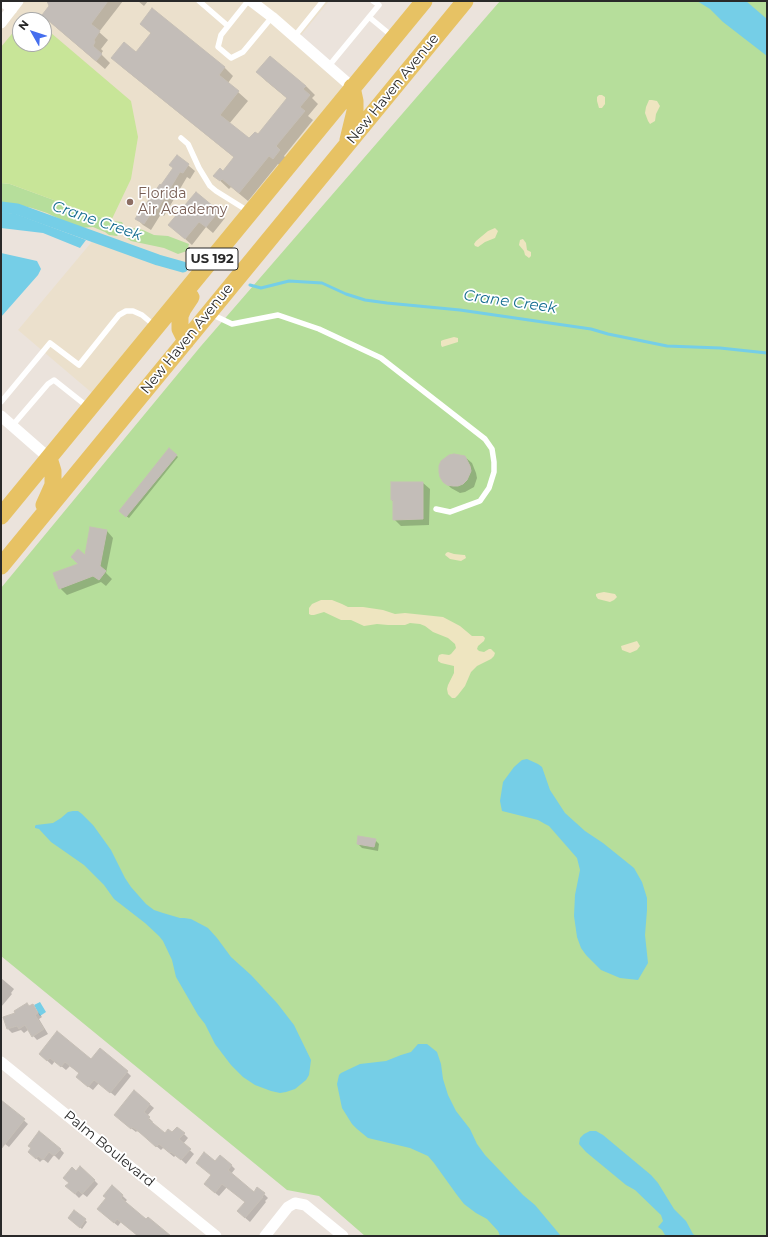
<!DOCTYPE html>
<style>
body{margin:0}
#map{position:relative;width:768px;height:1237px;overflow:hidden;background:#ebe3dc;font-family:Montserrat,sans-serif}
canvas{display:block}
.frame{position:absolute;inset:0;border:2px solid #292929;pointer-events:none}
.north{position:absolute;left:12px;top:12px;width:40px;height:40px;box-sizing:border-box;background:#fff;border:1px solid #a9a9a9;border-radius:50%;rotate:309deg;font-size:11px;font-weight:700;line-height:16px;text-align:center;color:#292929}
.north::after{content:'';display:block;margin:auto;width:14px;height:18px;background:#456eee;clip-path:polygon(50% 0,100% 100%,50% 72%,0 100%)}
</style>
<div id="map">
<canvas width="768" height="1237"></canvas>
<div class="frame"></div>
<div class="north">N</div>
</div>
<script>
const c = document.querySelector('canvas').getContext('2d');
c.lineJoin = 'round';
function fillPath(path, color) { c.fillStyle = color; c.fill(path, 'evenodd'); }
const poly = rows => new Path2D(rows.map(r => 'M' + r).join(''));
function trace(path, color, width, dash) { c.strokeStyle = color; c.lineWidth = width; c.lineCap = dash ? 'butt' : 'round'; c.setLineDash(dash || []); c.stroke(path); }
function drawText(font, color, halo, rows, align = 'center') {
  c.font = font + ' Montserrat,sans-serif'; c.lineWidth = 3.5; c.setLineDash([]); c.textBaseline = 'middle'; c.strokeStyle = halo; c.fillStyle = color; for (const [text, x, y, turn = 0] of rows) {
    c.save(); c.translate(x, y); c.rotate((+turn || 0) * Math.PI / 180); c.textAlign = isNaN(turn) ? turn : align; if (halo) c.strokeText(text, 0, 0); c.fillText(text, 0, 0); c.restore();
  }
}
fillPath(poly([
 [18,1,329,1,297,40,352,87,98,398,18,330,95,238,17,209,1,207,1,23],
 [20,20,44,20,44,44,20,44]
]), '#ebe0cc');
fillPath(poly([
 [500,1,767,1,767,1236,365,1236,319,1196,287,1190,1,956,1,588,201,346],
 [1,183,10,184,111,221,122,222,123,224,123,227,121,232,117,236,109,235,105,232,93,227,81,228,74,226,47,213,32,208,18,205,9,206,1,203],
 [135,228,143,230,154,235,168,236,189,244,187,251,178,254,164,248,131,241,127,238,127,233,132,229]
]), '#b6de9b');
fillPath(poly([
 [599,95,602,95,605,97,605,104,602,108,599,108,597,101,597,97],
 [649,100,652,100,657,101,660,106,656,114,655,121,650,124,648,121,645,113,646,107],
 [495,228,498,231,495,238,485,242,478,247,475,246,474,244,476,241,488,231],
 [523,239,526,243,527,250,531,252,531,256,529,258,525,255,524,251,519,245,520,240],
 [454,337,458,338,458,342,442,347,441,345,441,341,443,340],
 [448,552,454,554,464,555,465,555,466,558,461,561,450,559,445,555,446,553],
 [604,592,615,594,617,597,614,600,610,602,598,599,596,596,596,594,599,593],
 [321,600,332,600,342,604,348,607,363,607,383,610,395,614,405,613,443,617,460,626,472,636,483,636,485,638,484,641,478,646,477,649,479,651,484,652,489,649,491,649,495,653,494,656,491,659,477,666,471,672,465,686,458,695,455,698,452,698,448,694,447,689,448,685,454,673,454,666,441,663,438,661,438,658,439,655,442,654,449,655,451,654,456,648,455,644,448,638,433,632,425,626,420,624,410,623,405,625,388,625,377,624,364,626,351,620,341,620,324,612,314,615,311,615,309,614,309,608,312,604],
 [637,641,640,646,637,650,630,653,622,650,621,646]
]), '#eee5c0');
fillPath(poly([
 [20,24,20,44,44,44,44,27,131,101,138,137,131,179,111,221,10,184,1,183,1,47]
]), '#c8e598');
fillPath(poly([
 [697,1,746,1,767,19,767,56,723,22,710,9],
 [1,212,16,214,86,240,80,248,43,233,1,228],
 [1,253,37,261,41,269,38,275,1,317],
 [527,759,538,764,542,767,550,790,565,813,585,831,603,843,634,868,642,882,647,898,647,910,645,935,648,963,638,980,620,978,601,970,586,955,581,948,577,937,574,916,575,895,580,870,577,858,549,826,545,824,538,820,502,811,500,801,503,782,514,767,522,760],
 [73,811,78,811,82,814,93,825,111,850,125,878,131,887,146,904,154,910,163,913,180,918,184,918,191,919,208,928,217,938,231,957,251,975,277,1003,294,1025,311,1060,309,1075,306,1080,295,1089,286,1092,280,1093,271,1091,255,1085,243,1077,231,1065,215,1044,205,1024,198,1015,176,977,172,960,163,941,159,936,145,923,114,899,104,885,84,865,51,842,39,829,35,828,35,826,36,825,53,823,61,818,68,812],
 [40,1002,46,1012,40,1016,34,1005],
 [418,1044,427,1044,437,1052,441,1064,443,1079,448,1095,456,1111,470,1129,477,1144,485,1155,523,1195,535,1205,561,1236,500,1236,498,1231,487,1219,476,1213,464,1204,457,1195,434,1163,428,1156,410,1148,368,1138,357,1129,352,1124,342,1108,337,1084,339,1075,341,1073,360,1064,386,1061,401,1055,411,1052],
 [590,1131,596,1131,603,1135,651,1175,658,1183,674,1209,686,1221,693,1234,696,1236,665,1235,662,1230,658,1227,663,1221,661,1215,635,1190,626,1185,586,1152,579,1144,580,1138,584,1134]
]), '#75cee7');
fillPath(poly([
 [52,1,123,1,99,32,108,40,101,49,103,51,101,54,110,63,105,69,51,23,50,6],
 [138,1,148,1,144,6],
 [141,24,224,67,233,76,228,83,248,101,229,124,250,140,258,136,288,99,266,81,258,72,306,86,315,95,312,98,318,104,308,116,313,120,284,156,288,160,282,167,278,164,248,201,231,187,229,189,215,176,223,172,235,158,122,67,113,58,137,53,152,34],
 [177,156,195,171,190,179,187,177,164,216,161,214,151,230,143,225,137,219,161,187,174,168],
 [218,212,225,218,213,233,206,227,192,245,176,231],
 [176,455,178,457,129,518,122,513],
 [465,457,472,463,476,473,477,478,474,487,465,492,460,493,451,488,444,481],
 [392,483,423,483,430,489,429,525,401,526,394,519,394,502,392,500],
 [107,531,113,538,106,573,112,579,106,586,101,582,67,595,60,588],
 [375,840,379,844,378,851,362,848,358,844],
 [1,978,14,989,11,993,12,994,1,1007],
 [32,1005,42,1017,39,1019,48,1034,37,1040,28,1030,24,1033,21,1030,12,1033,8,1029],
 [40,1054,127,1072,131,1076,115,1096,99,1083,93,1090,81,1081,80,1074,70,1066,66,1070,55,1061,52,1065],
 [134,1091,154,1108,147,1116,153,1122,152,1123,165,1134,184,1134,188,1138,183,1144,194,1154,186,1164,176,1155,174,1157,163,1148,161,1150,143,1135,137,1131,136,1132,119,1119],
 [4,1103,28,1124,9,1147,1,1141,1,1106],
 [32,1149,60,1149,64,1153,59,1160,54,1155,48,1163,43,1159,40,1162,34,1156],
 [215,1162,231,1165,235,1169,231,1174,254,1193,264,1194,268,1198,265,1201,266,1202,250,1222,243,1216,246,1203,227,1187,219,1196,209,1188],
 [76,1172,94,1180,98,1184,87,1197,83,1194,79,1198,71,1190,70,1183],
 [112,1186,127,1200,125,1202,146,1220,169,1236,138,1236,121,1222,118,1226,102,1213,107,1199,104,1196],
 [71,1220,85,1220,87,1222,82,1229]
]), '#0003');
trace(poly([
 [250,285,261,288,289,281,322,283,346,294,365,300,387,303,460,310,591,329,608,334,667,346,720,348,767,353]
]), '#75cee7', 3);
trace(poly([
 [1,207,17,209,158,260,183,267]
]), '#75cee7', 11);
const building = poly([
 [47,1,108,1,91,24,100,31,94,40,95,42,93,46,102,54,96,61,42,15,49,6,47,1],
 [152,8,225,67,219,75,239,91,220,115,249,138,255,132,258,134,287,98,256,72,270,56,306,86,303,89,310,95,300,107,305,111,276,146,280,150,273,159,269,156,239,193,222,179,220,181,213,176,220,168,223,171,234,157,111,58,124,42,136,52,151,33,140,24,152,8],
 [177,155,189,164,183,173,180,172,157,210,154,209,144,224,135,219,145,204,146,204,160,184,161,185,173,168,169,165,177,155],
 [196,192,219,211,206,227,199,222,185,239,168,225,196,192],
 [169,448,177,455,126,517,119,511,169,448],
 [454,454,465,456,470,466,471,471,467,480,463,484,458,486,453,486,447,485,443,482,440,477,439,472,439,466,441,461,449,455,454,454],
 [391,482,423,482,423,519,393,520,393,500,391,500,391,482],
 [90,527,107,530,100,566,106,571,99,580,93,576,59,589,53,573,78,564,71,557,78,549,85,555,90,527],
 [358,836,376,839,374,847,357,844,358,836],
 [27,1003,29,1006,33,1004,38,1013,35,1015,44,1029,32,1037,25,1025,19,1029,17,1026,7,1029,3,1017,15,1013,14,1011,27,1003],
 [57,1031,91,1059,100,1048,128,1071,110,1093,94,1080,88,1087,76,1077,79,1073,65,1062,61,1067,50,1058,47,1061,39,1054,57,1031],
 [134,1090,150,1104,144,1112,150,1117,148,1119,165,1133,168,1129,172,1132,177,1127,185,1133,179,1139,191,1149,181,1160,171,1152,170,1153,159,1144,156,1147,138,1131,132,1127,131,1129,114,1115,134,1090],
 [1,1100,25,1119,1,1149,1,1100],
 [39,1131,61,1149,54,1156,49,1152,43,1160,38,1156,36,1159,28,1152,31,1148,28,1146,39,1131],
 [204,1152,215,1161,220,1155,232,1165,228,1170,254,1192,257,1187,265,1193,262,1197,263,1197,245,1218,237,1211,245,1202,222,1184,215,1193,204,1184,211,1175,196,1163,204,1152],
 [80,1166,95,1180,82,1194,78,1190,75,1194,65,1186,69,1183,63,1178,72,1167,76,1171,80,1166],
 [112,1185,123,1195,121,1198,146,1219,148,1217,171,1236,138,1236,117,1219,114,1223,97,1209,106,1198,103,1196,112,1185],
 [74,1210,86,1219,80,1228,68,1218,74,1210]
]);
fillPath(building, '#c3bdb8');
trace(building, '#c6bfb6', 1);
trace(poly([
 [199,1,228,26],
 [248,1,221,35,218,47,231,58,243,52,272,17],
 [369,17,392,36],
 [294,37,323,1],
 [328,67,379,5,373,1],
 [181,138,188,144,199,168,210,186,216,191,248,211],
 [211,314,232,324,278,315,319,329,381,358,485,439,492,449,494,462,494,472,489,488,480,501,450,512,436,509],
 [1,402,50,343,79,365,119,315,126,311,133,311,142,315,155,326],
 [12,426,48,384,54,380,88,407]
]), '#fff', 5.5);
trace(poly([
 [2,1,12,9],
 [251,1,272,17,352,87],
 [1,23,18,1],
 [1,416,49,458],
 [1,1062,216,1236],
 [265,1236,288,1207,295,1203,305,1205,343,1236]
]), '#fff', 11);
trace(poly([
 [348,140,355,111,355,101,352,87],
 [186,341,180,329,180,316,183,309,191,297],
 [44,505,53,485,53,471,49,458],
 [1,516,424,1],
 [1,566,465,1]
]), '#e7c264', 17);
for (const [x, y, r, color] of [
 [130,202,4,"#8d6e63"]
]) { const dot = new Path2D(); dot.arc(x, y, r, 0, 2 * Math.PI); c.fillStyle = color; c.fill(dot); trace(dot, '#fff', 1.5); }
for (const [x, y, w] of [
 [212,259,52]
]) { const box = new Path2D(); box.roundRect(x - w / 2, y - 11, w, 22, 3); c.fillStyle = '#fff'; c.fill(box); trace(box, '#292929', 1); }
drawText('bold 13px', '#292929', null, [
 ["US 192",212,259]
]);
drawText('14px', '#292929', '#fff', [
 ["New Haven Avenue",393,89,-51],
 ["New Haven Avenue",187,339,-51],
 ["Palm Boulevard",109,1149,39]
]);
drawText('14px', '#785e54', '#fff', [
 ["Florida",138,194],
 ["Air Academy",138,210]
], 'left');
drawText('italic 15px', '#156d91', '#fff', [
 ["Crane Creek",97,221,19],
 ["Crane Creek",510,302,8]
]);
</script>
